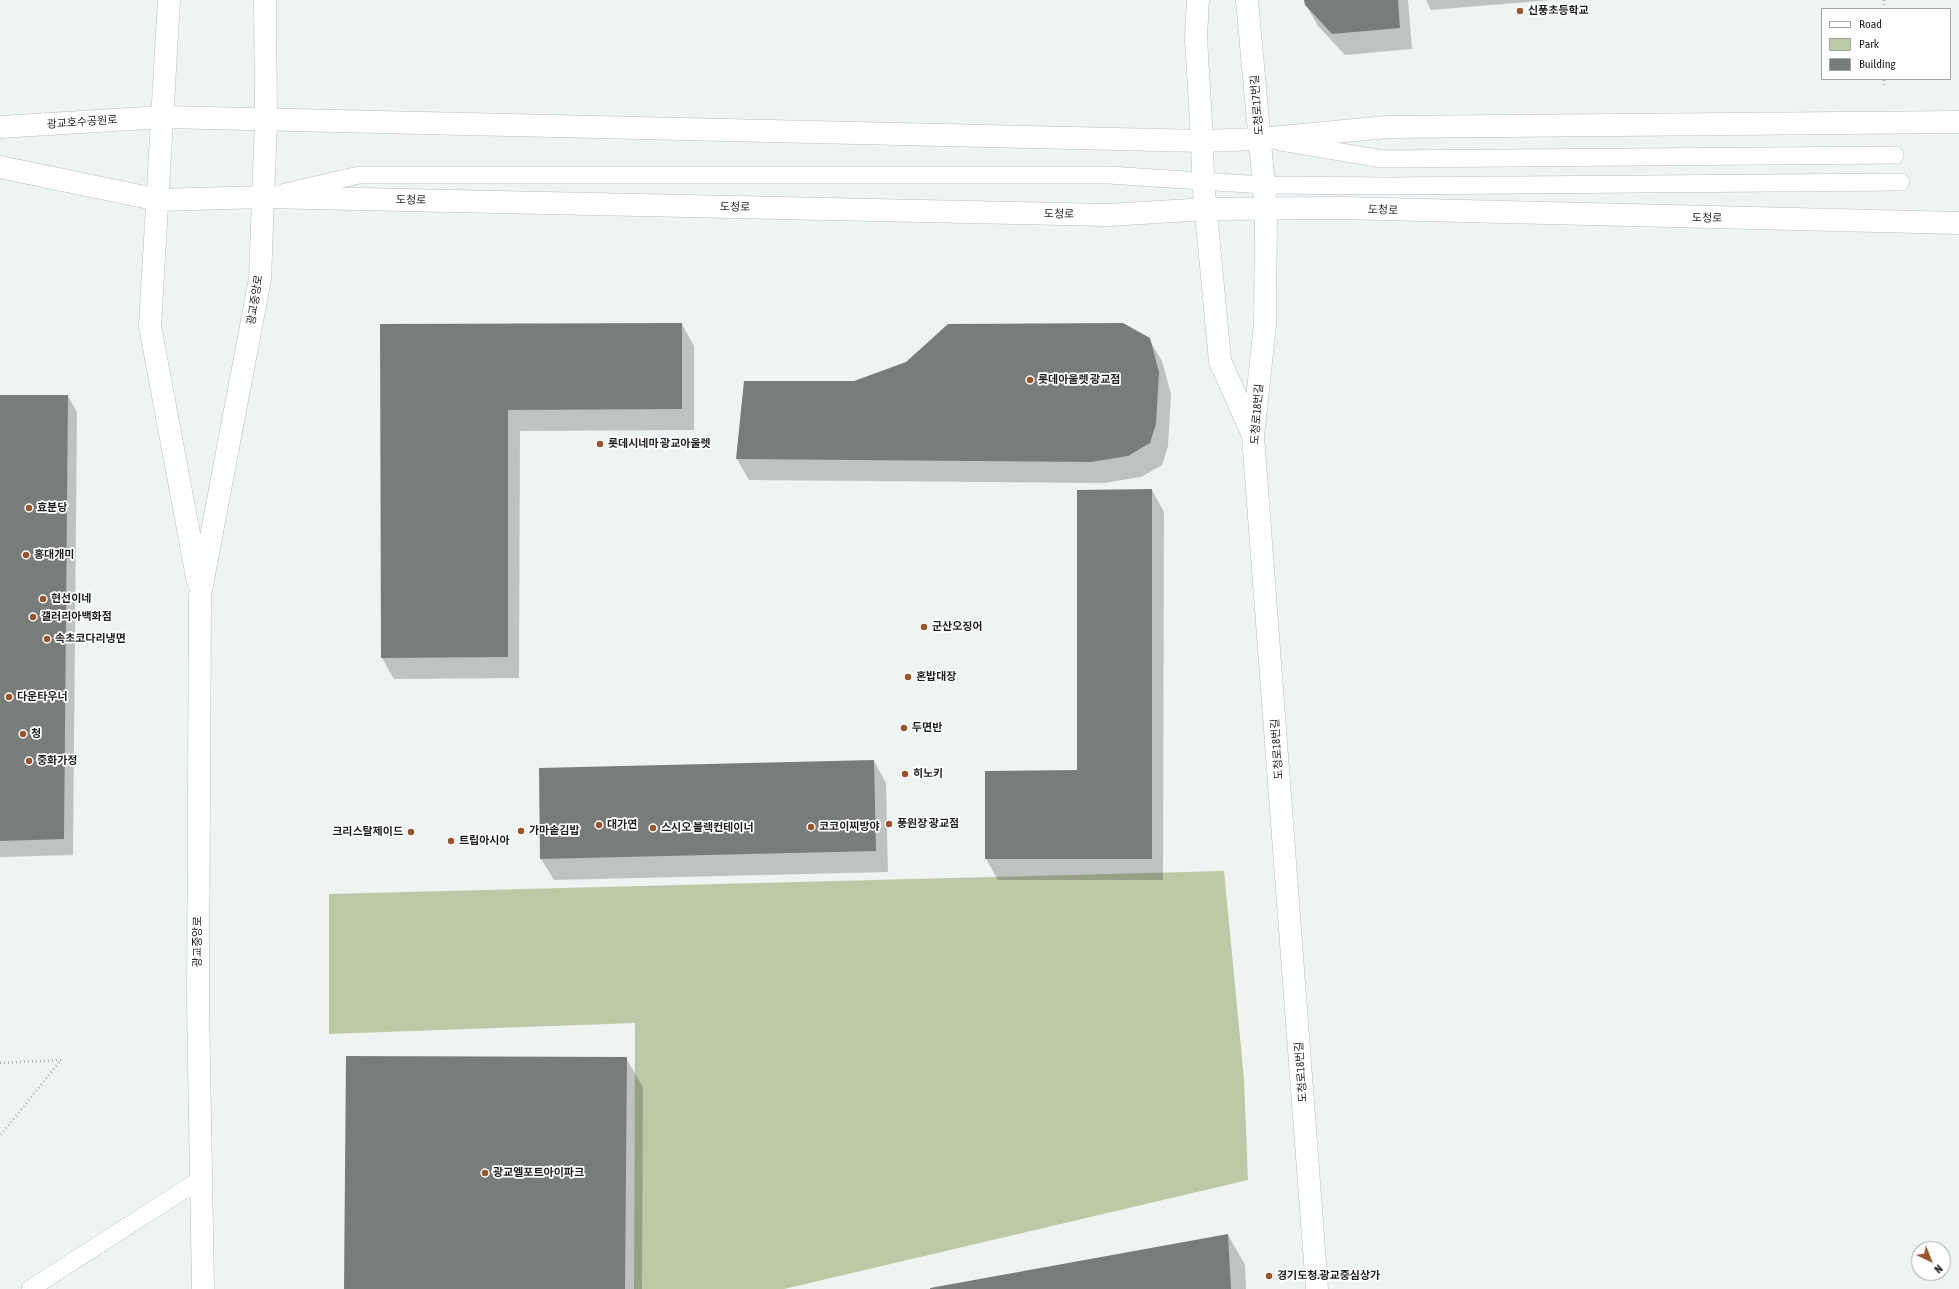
<!DOCTYPE html>
<meta charset="utf-8">
<style>
body{margin:0}
#map{position:relative;width:1959px;height:1289px;overflow:hidden;background:#eef4f2;font-family:"Asap Condensed",sans-serif}
canvas{display:block}
.legend{position:absolute;left:1821px;top:8px;width:130px;height:72px;box-sizing:border-box;background:#fff;border:1px solid #a5a6a6;margin:0;padding:5px 7px;list-style:none;font-size:12px;color:#1f2120}
.legend li{display:flex;align-items:center;gap:8px;height:20px}
.legend b{width:20px;border:1px solid #a5a6a6}
.north{position:absolute;left:1911px;top:1241px;width:40px;height:40px;box-sizing:border-box;background:#fff;border:1px solid #a5a6a6;border-radius:50%;rotate:137deg;font-size:11px;font-weight:700;line-height:16px;text-align:center;color:#1f2120}
.north::after{content:'';display:block;margin:auto;width:14px;height:18px;background:#9a542b;clip-path:polygon(50% 0,100% 100%,50% 72%,0 100%)}
</style>
<div id="map">
<canvas width="1959" height="1289"></canvas>
<ul class="legend">
<li><b style="height:5px;background:#fff"></b>Road</li>
<li><b style="height:11px;background:#bbcaa6"></b>Park</li>
<li><b style="height:11px;background:#797d7a"></b>Building</li>
</ul>
<div class="north">N</div>
</div>
<script>
const c = document.querySelector('canvas').getContext('2d');
c.lineJoin = 'round';
function fillPath(path, color) { c.fillStyle = color; c.fill(path, 'evenodd'); }
const poly = rows => new Path2D(rows.map(r => 'M' + r).join(''));
function trace(path, color, width, dash) { c.strokeStyle = color; c.lineWidth = width; c.lineCap = dash ? 'butt' : 'round'; c.setLineDash(dash || []); c.stroke(path); }
function drawText(font, color, halo, rows, align = 'center') {
  c.font = font + ' "Asap Condensed","Noto Sans KR",sans-serif'; c.lineWidth = 3.5; c.setLineDash([]); c.textBaseline = 'middle'; c.strokeStyle = halo; c.fillStyle = color; for (const [text, x, y, turn = 0] of rows) {
    c.save(); c.translate(x, y); c.rotate((+turn || 0) * Math.PI / 180); c.textAlign = isNaN(turn) ? turn : align; if (halo) c.strokeText(text, 0, 0); c.fillText(text, 0, 0); c.restore();
  }
}
fillPath(poly([
 [1224,871,1244,1079,1248,1180,784,1289,634,1289,635,1023,329,1034,329,894]
]), '#bbcaa6');
fillPath(poly([
 [1305,0,1408,0,1412,49,1345,55,1318,26,1306,5],
 [1426,0,1551,0,1431,10],
 [682,324,694,346,694,430,520,431,519,678,394,679,382,658,381,325],
 [1149,339,1162,361,1171,394,1168,446,1162,465,1141,477,1104,483,749,480,737,459,745,382,854,382],
 [0,396,68,396,77,412,73,855,0,857],
 [1152,490,1164,512,1163,880,998,880,986,859,1078,771],
 [874,761,886,783,888,872,554,880,541,859],
 [626,1058,643,1087,642,1289,345,1289],
 [1228,1235,1245,1265,1246,1289,932,1289]
]), '#0003');
fillPath(poly([
 [1304,0,1398,0,1400,28,1332,34,1305,5],
 [682,323,682,409,508,410,508,657,381,658,380,324],
 [1123,323,1150,338,1159,372,1156,424,1150,443,1128,456,1091,462,736,459,744,381,854,381,906,362,948,324],
 [0,395,68,395,64,839,0,841],
 [1152,489,1152,859,985,859,985,771,1077,770,1077,490],
 [874,760,876,851,540,859,539,768],
 [346,1056,627,1057,625,1289,344,1289],
 [1228,1234,1231,1289,930,1289,930,1288]
]), '#797d7a');
const service = poly([
 [1281,142,1382,159,1895,155],
 [285,192,359,175,1109,175,1263,185,1388,186,1901,182],
 [30,1289,201,1179]
]);
const tertiary = poly([
 [1198,0,1196,37,1202,141,1203,181,1220,361,1253,435],
 [1247,0,1266,209,1265,325,1253,436,1317,1289],
 [0,127,163,117],
 [0,167,159,200]
]);
const secondary = poly([
 [169,0,150,326,198,582],
 [163,117,1202,141,1260,139,1387,127,1959,122],
 [159,200,263,197,1109,215,1206,209,1340,208,1959,223],
 [203,1289,198,1003,200,595,260,279,266,120,265,0]
]);
trace(service, '#b9bfbe', 18);
trace(tertiary, '#b9bfbe', 23);
trace(secondary, '#b9bfbe', 23);
trace(poly([
 [1884,9,1884,0],
 [1884,85,1884,79],
 [0,1063,61,1060,0,1136]
]), '#aeb3b2', 2.5, [1, 3]);
trace(service, '#fff', 17);
trace(tertiary, '#fff', 22);
trace(secondary, '#fff', 22);
for (const [x, y, r, color] of [
 [1520,11,4,"#9a542b"],
 [1030,380,4,"#9a542b"],
 [600,444,4,"#9a542b"],
 [29,508,4,"#9a542b"],
 [26,555,4,"#9a542b"],
 [43,599,4,"#9a542b"],
 [33,617,4,"#9a542b"],
 [924,627,4,"#9a542b"],
 [47,639,4,"#9a542b"],
 [908,677,4,"#9a542b"],
 [9,697,4,"#9a542b"],
 [904,728,4,"#9a542b"],
 [23,734,4,"#9a542b"],
 [29,761,4,"#9a542b"],
 [905,774,4,"#9a542b"],
 [889,824,4,"#9a542b"],
 [599,825,4,"#9a542b"],
 [811,827,4,"#9a542b"],
 [653,828,4,"#9a542b"],
 [521,831,4,"#9a542b"],
 [411,832,4,"#9a542b"],
 [451,841,4,"#9a542b"],
 [485,1173,4,"#9a542b"],
 [1269,1276,4,"#9a542b"]
]) { const dot = new Path2D(); dot.arc(x, y, r, 0, 2 * Math.PI); c.fillStyle = color; c.fill(dot); trace(dot, '#fff', 1.5); }
drawText('bold 11px', '#1f2120', '#fff', [
 ["신풍초등학교",1528,11],
 ["롯데아울렛 광교점",1038,380],
 ["롯데시네마 광교아울렛",608,444],
 ["효분당",37,508],
 ["홍대개미",34,555],
 ["현선이네",51,599],
 ["갤러리아백화점",41,617],
 ["군산오징어",932,627],
 ["속초코다리냉면",55,639],
 ["혼밥대장",916,677],
 ["다운타우너",17,697],
 ["두면반",912,728],
 ["청",31,734],
 ["중화가정",37,761],
 ["히노키",913,774],
 ["풍원장 광교점",897,824],
 ["대가연",607,825],
 ["코코이찌방야",819,827],
 ["스시오 블랙컨테이너",661,828],
 ["가마솥김밥",529,831],
 ["크리스탈제이드",403,832,"right"],
 ["트립아시아",459,841],
 ["광교엘포트아이파크",493,1173],
 ["경기도청.광교중심상가",1277,1276]
], 'left');
drawText('11px', '#1f2120', '#fff', [
 ["도청로17번길",1257,105,-95],
 ["광교호수공원로",82,122,-4],
 ["도청로",411,200,1],
 ["도청로",735,207,1],
 ["도청로",1383,210,2],
 ["도청로",1059,214,1],
 ["도청로",1707,218,1],
 ["광교중앙로",255,300,-81],
 ["도청로18번길",1257,414,-86],
 ["도청로18번길",1277,749,-94],
 ["광교중앙로",198,942,-90],
 ["도청로18번길",1301,1072,-94]
]);
</script>
